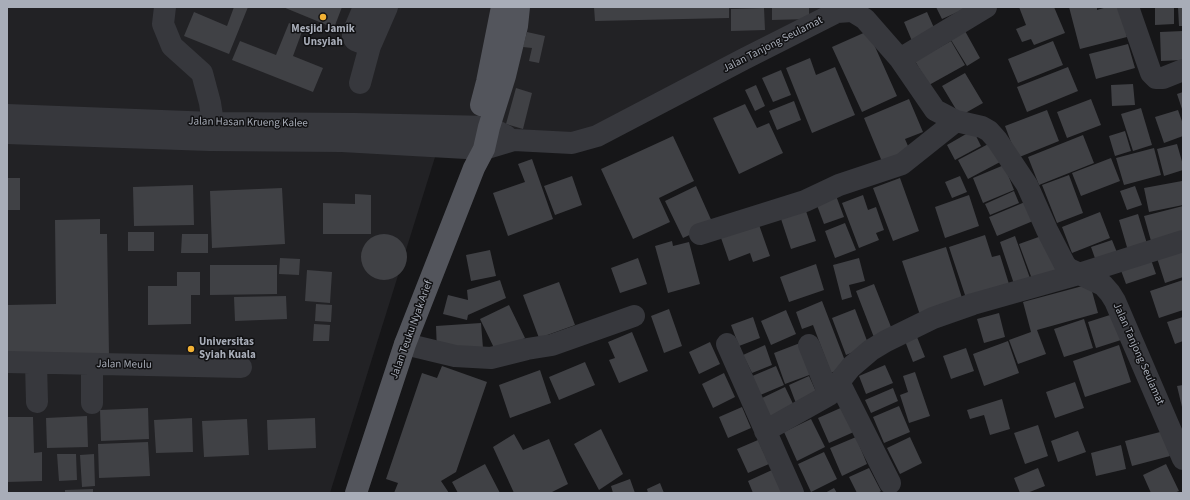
<!DOCTYPE html>
<style>
body{margin:0}
#map{position:relative;width:1190px;height:500px;overflow:hidden;background:#161618;font-family:"Source Sans 3",sans-serif}
canvas{display:block}
.frame{position:absolute;inset:0;border:8px solid #a8adb8;pointer-events:none}
</style>
<div id="map">
<canvas width="1190" height="500"></canvas>
<div class="frame"></div>
</div>
<script>
const c = document.querySelector('canvas').getContext('2d');
c.lineJoin = 'round';
function fillPath(path, color) { c.fillStyle = color; c.fill(path, 'evenodd'); }
const poly = rows => new Path2D(rows.map(r => 'M' + r).join(''));
function trace(path, color, width, dash) { c.strokeStyle = color; c.lineWidth = width; c.lineCap = dash ? 'butt' : 'round'; c.setLineDash(dash || []); c.stroke(path); }
function drawText(font, color, halo, rows, align = 'center') {
  c.font = font + ' "Source Sans 3",sans-serif'; c.lineWidth = 3; c.setLineDash([]); c.textBaseline = 'middle'; c.strokeStyle = halo; c.fillStyle = color; for (const [text, x, y, turn = 0] of rows) {
    c.save(); c.translate(x, y); c.rotate((+turn || 0) * Math.PI / 180); c.textAlign = isNaN(turn) ? turn : align; if (halo) c.strokeText(text, 0, 0); c.fillText(text, 0, 0); c.restore();
  }
}
fillPath(poly([
 [7,7,828,7,594,130,436,154,330,493,7,493]
]), '#222225');
fillPath(poly([
 [234,7,248,7,229,54,184,36,194,12,227,26],
 [283,7,342,7,334,28],
 [594,7,729,7,729,18,595,21],
 [772,7,809,7,809,19,772,20],
 [936,7,969,7,942,19],
 [1019,7,1054,7,1065,33,1034,45,1031,39,1022,42,1016,29,1026,25],
 [1069,7,1097,7,1097,10,1107,7,1120,7,1127,37,1080,49],
 [1155,7,1174,7,1174,24,1155,25],
 [1178,7,1183,7,1183,26,1179,26],
 [764,8,765,30,731,31,731,9],
 [927,12,935,30,912,41,904,22],
 [289,23,303,29,293,56,323,68,313,92,232,60,240,41,276,55],
 [868,31,897,96,862,112,832,47],
 [965,31,980,58,967,66,951,40],
 [1183,31,1183,60,1161,61,1160,32],
 [527,32,545,36,539,63,529,61,532,48,523,47],
 [951,41,965,65,929,85,915,61],
 [1053,41,1063,65,1018,83,1008,59],
 [1128,44,1135,68,1096,79,1089,54],
 [810,58,816,75,835,67,855,115,812,133,786,68],
 [1068,67,1078,91,1027,112,1017,87],
 [781,70,791,95,773,102,762,78],
 [965,73,983,103,960,116,942,86],
 [1133,84,1135,105,1112,106,1111,85],
 [756,85,765,106,755,111,745,90],
 [516,88,532,93,523,129,506,124],
 [1183,92,1183,112,1177,94],
 [909,99,923,132,905,139,911,153,883,164,864,118],
 [1091,99,1101,125,1067,138,1057,112],
 [794,101,801,120,777,130,769,111],
 [745,104,757,128,769,123,783,153,739,174,713,118],
 [1141,108,1152,145,1133,151,1121,114],
 [1047,110,1059,141,1017,158,1005,126],
 [1178,110,1183,124,1183,136,1164,143,1155,117],
 [973,130,981,146,955,160,947,145],
 [1125,131,1131,151,1115,156,1109,136],
 [1083,135,1094,163,1039,185,1028,157],
 [673,136,694,181,659,198,670,222,633,239,601,169],
 [992,142,1002,161,968,179,958,160],
 [1177,144,1183,165,1183,170,1164,176,1157,149],
 [1154,148,1161,175,1124,185,1116,158],
 [1111,158,1120,181,1081,196,1072,173],
 [532,159,553,219,508,236,493,193,525,182,518,164],
 [1004,165,1014,190,983,203,973,178],
 [1069,175,1083,213,1057,223,1042,185],
 [572,176,582,205,555,215,544,186],
 [960,176,967,192,952,198,945,182],
 [7,178,20,178,20,210,7,210],
 [900,178,919,231,893,241,873,188],
 [1182,181,1183,205,1149,212,1144,188],
 [193,185,194,225,134,226,133,187],
 [696,186,713,224,683,238,665,201],
 [1135,186,1142,205,1127,210,1120,191],
 [282,188,285,244,212,248,210,191],
 [1014,191,1019,203,990,215,985,204],
 [835,193,844,217,824,224,815,200],
 [355,194,371,195,371,234,323,234,323,203,355,204],
 [863,195,868,210,876,207,884,230,876,233,879,240,859,248,842,203],
 [969,195,979,226,945,238,935,207],
 [1025,202,1033,221,997,236,989,217],
 [804,205,816,241,791,249,779,213],
 [1183,206,1183,233,1151,241,1144,216],
 [1100,212,1110,238,1072,253,1062,227],
 [1138,214,1148,247,1129,254,1119,220],
 [100,219,100,234,107,234,109,355,7,357,7,305,56,304,55,220],
 [758,222,770,256,753,262,750,253,729,261,720,235],
 [845,223,856,250,835,258,825,231],
 [128,232,154,232,154,251,128,251],
 '361 257a23 23 0 1 1 46 0a23 23 0 1 1-46 0Z',
 [182,234,208,234,208,253,181,253],
 [1047,234,1059,269,1032,279,1019,244],
 [985,235,992,257,1000,255,1009,284,966,298,949,247],
 [1015,236,1031,281,1015,287,1000,242],
 [1112,240,1118,255,1097,264,1091,247],
 [672,241,673,246,689,242,700,284,668,293,655,246],
 [946,247,963,301,920,315,902,261],
 [490,250,496,276,471,281,466,255],
 [1183,250,1183,277,1165,283,1157,258],
 [1149,254,1156,274,1126,284,1119,265],
 [280,258,300,259,299,275,279,274],
 [638,258,647,284,620,293,611,268],
 [859,258,865,281,849,285,852,297,842,300,833,265],
 [816,264,824,290,789,302,780,277],
 [210,265,277,265,277,294,210,295],
 [307,270,332,272,330,303,305,301],
 [177,272,200,272,200,295,191,295,191,324,148,325,148,286,177,286],
 [500,280,506,298,468,315,467,320,443,314,448,295,468,300,467,290],
 [1183,280,1183,310,1159,318,1150,291],
 [559,282,575,325,539,338,523,295],
 [874,284,893,332,875,340,856,291],
 [1090,284,1098,313,1037,330,1046,354,1018,364,1009,340,1031,332,1023,302],
 [286,296,287,319,235,321,234,297],
 [822,301,847,366,831,373,813,325,802,329,796,312],
 [316,304,332,305,331,322,315,321],
 [509,305,525,338,496,352,480,319],
 [669,309,682,346,664,353,651,316],
 [855,309,869,346,846,355,832,318],
 [786,310,796,334,771,345,761,321],
 [999,313,1005,337,984,343,977,319],
 [1113,314,1121,340,1096,348,1088,322],
 [753,317,760,338,739,346,731,325],
 [1183,317,1183,341,1175,344,1167,322],
 [1084,319,1093,348,1064,357,1054,329],
 [481,323,483,348,437,351,436,326],
 [314,324,330,325,329,341,313,341],
 [632,332,648,371,619,383,609,360,615,358,608,342],
 [917,337,925,357,913,362,905,341],
 [1008,341,1019,373,984,386,973,354],
 [710,342,720,364,699,374,689,352],
 [800,343,812,374,785,384,774,353],
 [765,345,772,365,752,373,743,355],
 [1119,345,1131,382,1085,397,1073,361],
 [966,348,974,371,951,379,943,356],
 [585,362,595,385,559,400,549,377],
 [885,365,893,383,866,394,859,376],
 [442,366,487,382,456,472,441,481,449,493,394,493,398,483,386,479,422,373,437,378],
 [776,366,784,385,758,396,750,377],
 [540,370,551,403,510,418,499,385],
 [915,372,930,416,909,423,900,395,908,392,903,376],
 [724,373,735,397,713,408,702,384],
 [809,376,818,396,797,406,789,385],
 [1075,382,1084,408,1055,418,1046,392],
 [1183,385,1183,407,1182,407,1177,386],
 [785,387,796,410,771,422,760,399],
 [893,388,898,401,871,413,865,400],
 [1002,399,1010,429,990,435,984,415,970,419,967,410],
 [845,406,856,431,829,443,818,418],
 [899,406,910,432,884,443,873,417],
 [742,407,751,428,728,438,719,417],
 [148,408,149,439,101,441,100,410],
 [87,416,88,447,47,448,46,418],
 [7,417,33,417,34,453,42,452,42,481,7,482],
 [192,418,193,452,156,453,154,420],
 [315,418,316,448,268,450,267,420],
 [247,419,249,455,204,457,202,421],
 [811,419,825,447,797,461,784,432],
 [1038,425,1048,456,1025,464,1014,433],
 [601,429,623,474,599,490,574,444],
 [1078,431,1086,452,1058,462,1051,441],
 [1164,431,1170,456,1132,466,1125,441],
 [514,434,523,450,549,439,568,484,550,493,514,493,493,447],
 [856,437,867,464,842,476,830,448],
 [910,437,922,463,900,474,887,448],
 [758,440,769,464,748,473,737,449],
 [148,442,150,476,99,478,98,444],
 [1121,445,1126,469,1096,476,1091,453],
 [824,452,837,479,811,492,798,464],
 [57,454,76,454,77,480,59,481],
 [94,454,95,486,82,487,80,455],
 [485,464,500,493,458,493,452,482],
 [1166,464,1179,491,1174,493,1151,493,1143,475],
 [869,468,881,491,878,493,857,493,849,477],
 [1038,468,1045,486,1027,493,1020,493,1014,478],
 [772,470,782,493,753,493,748,481],
 [630,479,635,493,613,493,611,486],
 [660,483,664,493,648,493,647,489],
 [834,488,837,493,825,493],
 [93,489,93,493,65,493,65,490]
]), '#404145');
trace(poly([
 [165,7,163,24,172,46,202,73,210,103,213,123,210,137],
 [364,7,353,33,353,37,355,40,370,46],
 [1128,7,1151,73,1156,78,1163,78,1183,70],
 [900,59,986,7],
 [360,83,370,46,387,7],
 [7,115,213,123,355,124,489,127,506,136],
 [7,133,210,140,342,141,484,149,514,140,572,143,597,136,744,59,837,12,852,11,865,19,900,59,935,110,956,121,982,127,989,131,997,140,1027,185,1047,230,1065,265,1069,269,1103,285,1110,293,1115,301,1183,459],
 [700,234,805,201,839,185,902,164,956,121],
 [405,344,455,356,491,358,527,349,552,345,634,316],
 [727,344,793,493],
 [809,345,829,395],
 [7,362,241,367],
 [36,363,37,402],
 [839,382,851,367,871,350,886,341,933,318,973,304,1079,274,1183,241],
 [92,403,92,364],
 [765,431,829,395,839,382,890,483]
]), '#37383d', 22);
trace(poly([
 [481,105,487,82,502,7],
 [356,493,405,344,474,168,484,149,489,127,505,76,517,26,519,7]
]), '#53555c', 22);
for (const [x, y, r, color] of [
 [323,17,4,"#f2b134"],
 [191,349,4,"#f2b134"]
]) { const dot = new Path2D(); dot.arc(x, y, r, 0, 2 * Math.PI); c.fillStyle = color; c.fill(dot); trace(dot, '#111113', 1.5); }
drawText('bold 11px', '#a8adb8', '#111113', [
 ["Mesjid Jamik",323,30],
 ["Unsyiah",323,43],
 ["Universitas",199,343,"left"],
 ["Syiah Kuala",199,356,"left"]
]);
drawText('11px', '#a8adb8', '#111113', [
 ["Jalan Tanjong Seulamat",773,45,-27],
 ["Jalan Hasan Krueng Kalee",248,123,1],
 ["Jalan Teuku Nyak Arief",412,330,-70],
 ["Jalan Tanjong Seulamat",1138,354,66],
 ["Jalan Meulu",124,365,1]
]);
</script>
